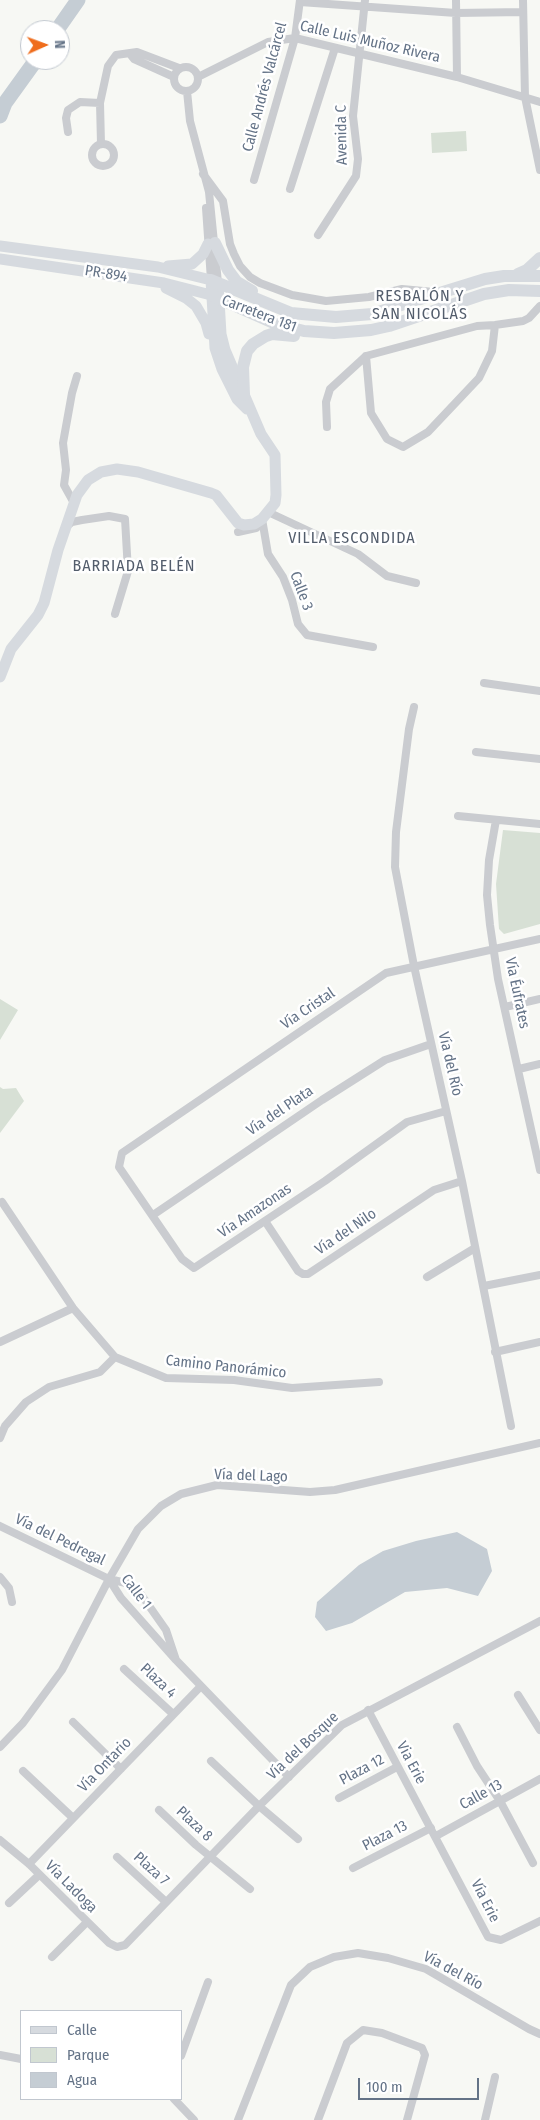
<!DOCTYPE html>
<meta charset="utf-8">
<style>
body{margin:0}
#map{position:relative;width:540px;height:2120px;overflow:hidden;background:#f7f8f4;font-family:"Fira Sans Condensed",sans-serif}
canvas{display:block}
.legend{position:absolute;left:20px;top:2010px;width:162px;height:90px;box-sizing:border-box;background:#fff;border:1px solid #c1c7cf;margin:0;padding:6px 9px;list-style:none;font-size:15px;color:#647387}
.legend li{display:flex;align-items:center;gap:10px;height:25px}
.legend b{width:25px;border:1px solid #c1c7cf}
.north{position:absolute;left:20px;top:20px;width:50px;height:50px;box-sizing:border-box;background:#fff;border:1px solid #c1c7cf;border-radius:50%;rotate:88deg;font-size:14px;font-weight:700;line-height:20px;text-align:center;color:#647387}
.north::after{content:'';display:block;margin:auto;width:18px;height:22px;background:#ef6d1d;clip-path:polygon(50% 0,100% 100%,50% 72%,0 100%)}
.scale{position:absolute;left:358px;top:2078px;width:121px;height:22px;box-sizing:border-box;border:2px solid #647387;border-top:0;padding-left:6px;font-size:15px;line-height:18px;white-space:nowrap;color:#647387;-webkit-text-stroke:4px #fff;paint-order:stroke}
</style>
<div id="map">
<canvas width="540" height="2120"></canvas>
<ul class="legend">
<li><b style="height:6px;background:#d6dadf"></b>Calle</li>
<li><b style="height:14px;background:#d7e0d5"></b>Parque</li>
<li><b style="height:14px;background:#c5cdd4"></b>Agua</li>
</ul>
<div class="north">N</div>
<div class="scale">100 m</div>
</div>
<script>
const c = document.querySelector('canvas').getContext('2d');
c.lineJoin = 'round';
function fillPath(path, color) { c.fillStyle = color; c.fill(path, 'evenodd'); }
const poly = rows => new Path2D(rows.map(r => 'M' + r).join(''));
function trace(path, color, width, dash) { c.strokeStyle = color; c.lineWidth = width; c.lineCap = dash ? 'butt' : 'round'; c.setLineDash(dash || []); c.stroke(path); }
function drawText(font, color, halo, rows, align = 'center') {
  c.font = font + ' "Fira Sans Condensed",sans-serif'; c.lineWidth = 5; c.setLineDash([]); c.textBaseline = 'middle'; c.strokeStyle = halo; c.fillStyle = color; for (const [text, x, y, turn = 0] of rows) {
    c.save(); c.translate(x, y); c.rotate((+turn || 0) * Math.PI / 180); c.textAlign = isNaN(turn) ? turn : align; if (halo) c.strokeText(text, 0, 0); c.fillText(text, 0, 0); c.restore();
  }
}
fillPath(poly([
 [466,131,467,151,432,153,431,133],
 [503,830,540,833,540,924,504,934,499,929,496,884],
 [0,999,18,1010,0,1040],
 [0,1087,3,1089,16,1088,24,1101,0,1133]
]), '#d7e0d5');
fillPath(poly([
 [457,1532,487,1549,492,1571,478,1596,447,1588,405,1592,352,1623,326,1631,315,1617,317,1602,359,1565,383,1551,416,1541]
]), '#c5cdd4');
trace(poly([
 [57,30,78,0],
 [0,116,5,103,36,60]
]), '#c5cdd4', 15);
trace(poly([
 [456,0,457,77],
 [523,0,525,97,540,170],
 [300,2,456,13,523,12],
 [130,54,134,59,174,77],
 '174 79a12 12 0 1 1 24 0a12 12 0 1 1-24 0Z',
 [198,77,268,42,295,38,457,77,540,102],
 [187,91,190,121,209,192,218,283],
 [100,103,101,144],
 [68,132,66,118,68,110,80,102,100,103,108,66,116,55,137,52,179,68],
 '92 155a11 11 0 1 1 22 0a11 11 0 1 1-22 0Z',
 [203,174,223,201,230,244,234,254,240,266,250,277,260,283,292,295,326,301,369,297,402,289,434,292],
 [254,180,295,38,300,0],
 [290,189,335,48],
 [206,208,211,280],
 [318,235,356,176,358,159,353,116,365,0],
 [366,356,371,413,387,439,403,447,428,432,479,378,492,351,495,325],
 [327,427,326,402,330,389,366,356,477,326,495,325,523,321,529,318,540,306],
 [74,503,64,485,66,470,63,443,72,393,77,376],
 [268,512,358,554,387,576,416,583],
 [262,519,268,554,283,577,292,600,298,624,307,635,373,647],
 [66,527,72,522,82,520,109,516,125,519,128,571,115,614],
 [238,532,256,528],
 [484,683,540,691],
 [414,707,409,729,396,832,395,867,414,966,462,1181,511,1426],
 [476,752,540,759],
 [458,816,540,824],
 [496,820,489,860,487,895,490,925,498,979,540,1170],
 [505,1007,540,999],
 [519,1069,540,1064],
 [446,1111,407,1122,325,1181,194,1268,182,1259,119,1167,122,1153,386,973,540,939],
 [2,1202,73,1308,115,1357,166,1378,234,1380,292,1388,379,1382],
 [153,1215,322,1100,385,1060,431,1044],
 [265,1221,298,1271,303,1274,308,1274,434,1190,462,1181],
 [427,1277,475,1248],
 [484,1286,540,1275],
 [0,1342,73,1308],
 [495,1352,540,1342],
 [0,1438,5,1426,26,1402,49,1387,100,1372,115,1357],
 [0,1526,109,1579,130,1584,140,1593,166,1630,176,1660],
 [0,1577,9,1588,12,1602],
 [109,1579,121,1598,176,1660,289,1777],
 [124,1669,173,1714],
 [518,1695,540,1730],
 [368,1710,488,1937,501,1940,540,1921],
 [73,1722,121,1769],
 [457,1727,477,1766,500,1801,533,1863],
 [0,1747,23,1723,62,1670,109,1579,138,1529,161,1506,181,1494,217,1485,310,1492,335,1490,540,1443],
 [211,1761,259,1806,298,1839],
 [23,1771,73,1818],
 [339,1798,397,1767],
 [159,1810,196,1845,250,1889],
 [436,1836,540,1779],
 [0,1840,29,1864,109,1943,117,1947,125,1945,259,1806,342,1725,540,1621],
 [117,1857,166,1902],
 [29,1864,201,1686],
 [353,1868,431,1828],
 [9,1903,39,1875],
 [52,1957,87,1922],
 [0,2055,21,2059],
 [181,2056,208,1982],
 [174,2099,194,2120],
 [238,2120,291,1985,310,1967,334,1957,358,1953,388,1958,426,1969,529,2029,540,2034],
 [318,2120,347,2043,363,2030,382,2033,422,2048,425,2055,407,2120],
 [485,2120,495,2077]
]), '#caccd0', 8);
trace(poly([
 [0,246,158,267,211,280,215,348,222,369,237,399,247,409],
 [0,259,164,283,211,295],
 [168,266,192,264,203,254,208,244],
 [166,288,186,298,196,306,206,323,209,334],
 [0,677,11,649,38,615,44,603,58,550,77,495,88,480,101,472,117,469,138,472,211,493,216,495,238,523,244,525,254,524,262,519,275,503,276,495,275,455,261,434,225,350,221,334,218,283]
]), '#d6dadf', 11);
trace(poly([
 [215,243,228,270,237,282,252,291],
 [518,274,527,270,540,258],
 [211,280,291,313,336,317,372,314,485,279,504,276,540,276],
 [211,295,276,324,304,331,334,333,371,330,389,326,484,294,509,290,540,291],
 [244,395,243,367,247,351,253,344,266,336,272,334,294,336]
]), '#d6dadf', 12);
drawText('15px', '#647387', '#fff', [
 ["Calle Luis Muñoz Rivera",370,42,13],
 ["Calle Andrés Valcárcel",265,87,-75],
 ["Avenida C",342,135,-91],
 ["PR-894",106,274,9],
 ["Carretera 181",259,314,21],
 ["Calle 3",301,591,69],
 ["Vía Éufrates",517,993,78],
 ["Vía Cristal",308,1009,-34],
 ["Vía del Río",450,1064,77],
 ["Vía del Plata",280,1111,-34],
 ["Vía Amazonas",255,1211,-34],
 ["Vía del Nilo",346,1232,-34],
 ["Camino Panorámico",226,1367,6],
 ["Vía del Lago",251,1476,2],
 ["Vía del Pedregal",60,1540,26],
 ["Calle 1",136,1592,53],
 ["Plaza 4",158,1681,43],
 ["Vía del Bosque",303,1746,-43],
 ["Via Erie",411,1763,62],
 ["Vía Ontario",105,1765,-46],
 ["Plaza 12",362,1770,-28],
 ["Calle 13",481,1795,-29],
 ["Plaza 8",194,1824,43],
 ["Plaza 13",385,1836,-27],
 ["Plaza 7",151,1869,42],
 ["Vía Ladoga",71,1887,45],
 ["Vía Erie",485,1901,63],
 ["Vía del Río",453,1971,28]
]);
c.letterSpacing = '1px';
drawText('16px', '#535d6c', '#fff', [
 ["RESBALÓN Y",420,297],
 ["SAN NICOLÁS",420,315],
 ["VILLA ESCONDIDA",352,539],
 ["BARRIADA BELÉN",134,567]
]);
c.letterSpacing = '0px';
</script>
